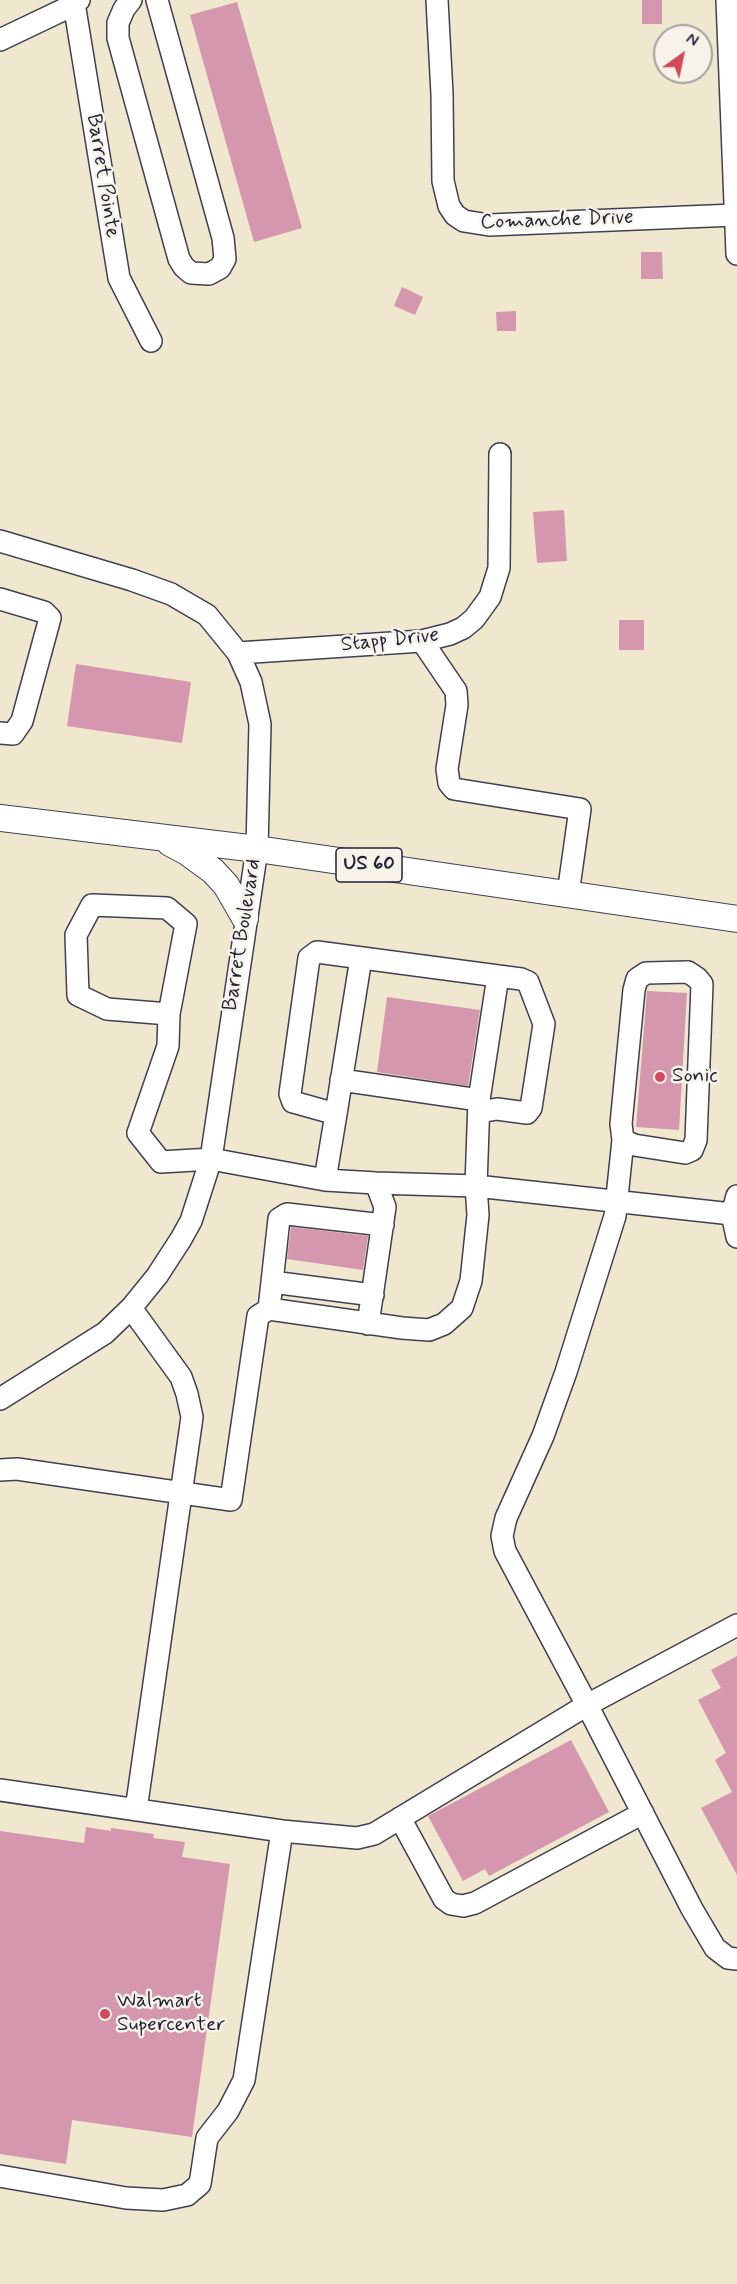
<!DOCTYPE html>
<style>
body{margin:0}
#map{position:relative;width:737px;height:2284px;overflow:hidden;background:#efe7ce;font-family:Mynerve,sans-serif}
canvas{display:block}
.north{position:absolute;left:653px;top:24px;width:60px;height:60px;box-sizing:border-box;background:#f7f3e8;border:2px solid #a29fa3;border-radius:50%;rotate:33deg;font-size:16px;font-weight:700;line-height:24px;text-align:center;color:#22223b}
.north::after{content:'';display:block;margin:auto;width:21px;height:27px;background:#d1495b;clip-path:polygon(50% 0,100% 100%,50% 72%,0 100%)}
</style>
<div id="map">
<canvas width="737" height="2284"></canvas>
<div class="north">N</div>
</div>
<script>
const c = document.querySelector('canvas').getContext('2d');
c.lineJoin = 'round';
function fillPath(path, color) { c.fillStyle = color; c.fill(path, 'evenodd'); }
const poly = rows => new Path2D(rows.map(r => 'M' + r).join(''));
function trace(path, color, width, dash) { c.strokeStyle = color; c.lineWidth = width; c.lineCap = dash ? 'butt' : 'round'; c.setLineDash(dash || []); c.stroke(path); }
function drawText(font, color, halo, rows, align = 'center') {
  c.font = font + ' Mynerve,sans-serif'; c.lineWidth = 5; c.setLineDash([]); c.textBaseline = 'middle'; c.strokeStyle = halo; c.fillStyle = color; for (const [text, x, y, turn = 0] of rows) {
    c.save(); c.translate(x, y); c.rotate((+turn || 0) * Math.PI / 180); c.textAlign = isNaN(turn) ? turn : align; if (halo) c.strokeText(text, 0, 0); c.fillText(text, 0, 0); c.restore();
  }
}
fillPath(poly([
 [642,0,662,0,662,24,642,24],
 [237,2,302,228,254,242,190,15],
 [641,252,662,252,663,279,641,279],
 [402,287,423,297,415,315,394,306],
 [516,311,516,331,497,331,496,312],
 [564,510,567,561,537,563,533,512],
 [619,620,644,620,644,650,619,650],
 [76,664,191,682,182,743,67,726],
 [647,991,687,993,679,1130,636,1127],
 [387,997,480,1010,468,1086,377,1072],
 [291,1227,368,1236,363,1270,287,1259],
 [737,1656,737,1875,701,1808,732,1792,715,1760,726,1753,698,1700,721,1688,711,1670],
 [571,1740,609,1812,489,1876,485,1869,463,1881,428,1816],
 [86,1827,111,1831,111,1828,154,1834,153,1838,185,1842,182,1857,230,1864,192,2137,72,2120,66,2164,0,2154,0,1831,84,1843]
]), '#d497ad');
const minor = poly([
 [131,0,124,9,118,23,118,38,179,259,184,267,191,273,209,274,220,268,225,259,223,238,157,0],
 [437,0,442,94,443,181,449,206,455,215,464,221,489,225,735,215],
 [727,0,737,254],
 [74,3,119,278,151,341],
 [0,40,67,8,79,0],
 [0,541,132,580,171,594,207,615,238,653,251,682,260,724,257,849,211,1159,191,1221,181,1239,157,1276,131,1308,105,1333,0,1399],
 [0,599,44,612,50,618,22,721,13,734,0,733],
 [422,641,456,691,457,705,447,769,449,783,454,789,580,809,568,894],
 [238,653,422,641,450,634,463,628,474,619,490,597,499,568,500,454],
 [688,972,697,978,702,984,696,1140,692,1150,685,1153,634,1145,623,1140,621,1124,634,990,637,979,646,973,688,972],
 [169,1014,107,1009,78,995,76,935,92,905,167,908,186,924,169,1014,168,1046,138,1133,161,1162,211,1159,325,1180,376,1183,476,1186,732,1214,737,1196],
 [341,1080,479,1100],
 [479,1112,497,1109,527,1113,531,1108,544,1024,528,982,521,979,498,976],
 [336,1114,361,958],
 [623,1140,615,1216,566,1372,543,1436,506,1518,502,1536,505,1551,587,1705,692,1909,715,1948,728,1958,737,1959],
 [732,1214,737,1237],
 [272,1282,373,1295],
 [131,1308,181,1377,187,1394,192,1417,136,1810],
 [269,1309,279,1219,287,1214,383,1225],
 [368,1324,385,1207,376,1183],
 [0,1470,17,1469,231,1500,258,1316,269,1309,402,1328,429,1330,444,1324,462,1308,471,1281,478,1215,476,1186,479,1100,498,976,317,952,309,958,290,1094,293,1102,336,1114,325,1180],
 [0,1790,282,1831,357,1838,374,1834,587,1705,737,1625],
 [400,1818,444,1899,451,1904,463,1906,475,1903,643,1813],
 [0,2176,126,2198,163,2200,187,2195,200,2184,207,2138,228,2111,244,2080,282,1831]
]);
const major = poly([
 [0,818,257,849,737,919],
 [170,843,187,852,213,871,226,885,245,918]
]);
trace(minor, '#414051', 24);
trace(major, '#414051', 28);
trace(minor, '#fff', 21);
trace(major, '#fff', 26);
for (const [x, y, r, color] of [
 [660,1077,6,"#d1495b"],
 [105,2014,6,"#d1495b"]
]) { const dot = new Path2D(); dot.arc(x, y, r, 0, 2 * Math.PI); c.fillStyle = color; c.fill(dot); trace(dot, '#f7f3e8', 2); }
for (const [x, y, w] of [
 [369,865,66]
]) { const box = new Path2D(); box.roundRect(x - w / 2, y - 17, w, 34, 4.5); c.fillStyle = '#f7f3e8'; c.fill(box); trace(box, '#22223b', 1.5); }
drawText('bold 20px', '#22223b', null, [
 ["US 60",369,865]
]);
drawText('21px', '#22223b', '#f7f3e8', [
 ["Barret Pointe",102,176,81],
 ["Comanche Drive",557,221,-2],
 ["Stapp Drive",390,641,-6],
 ["Barret Boulevard",243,935,-81]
]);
drawText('21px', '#22223b', '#f7f3e8', [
 ["Sonic",672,1077],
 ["Walmart",117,2002],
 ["Supercenter",117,2026]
], 'left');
</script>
